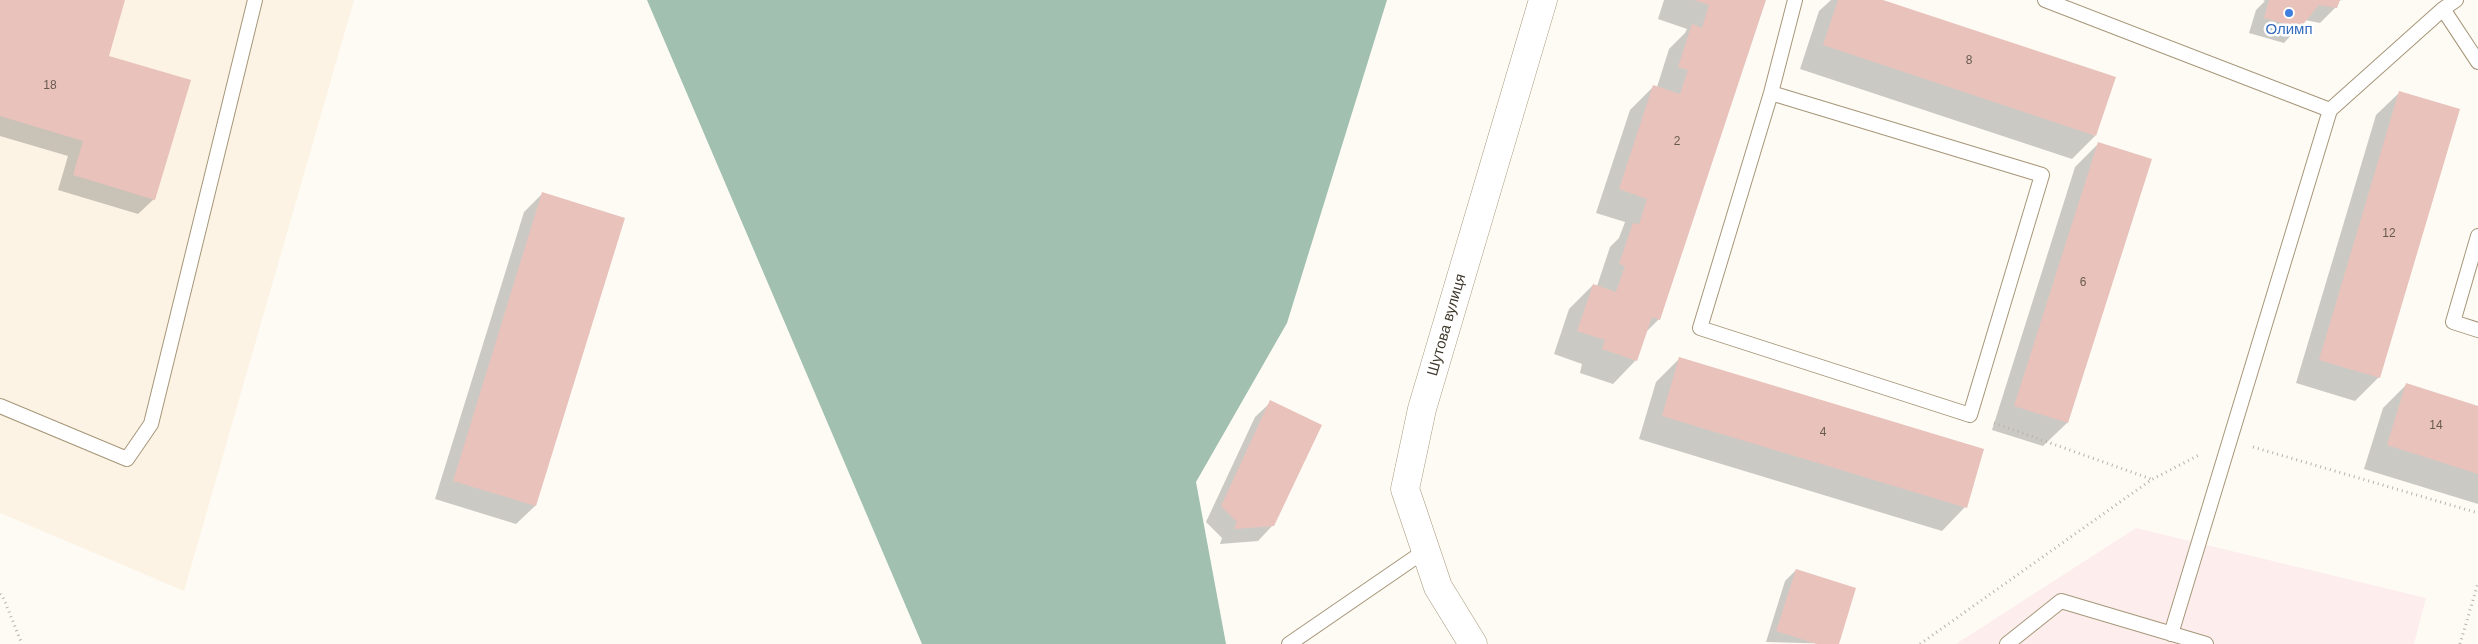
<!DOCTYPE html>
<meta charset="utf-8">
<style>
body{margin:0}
canvas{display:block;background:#fefbf5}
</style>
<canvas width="2478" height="644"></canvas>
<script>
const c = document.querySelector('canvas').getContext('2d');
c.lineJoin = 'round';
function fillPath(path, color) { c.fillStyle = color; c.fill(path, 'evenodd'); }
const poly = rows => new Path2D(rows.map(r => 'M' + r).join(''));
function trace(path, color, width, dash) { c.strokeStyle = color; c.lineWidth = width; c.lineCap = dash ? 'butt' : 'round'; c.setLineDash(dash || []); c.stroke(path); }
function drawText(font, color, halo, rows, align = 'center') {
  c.font = font + ' Helvetica,sans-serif'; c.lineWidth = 5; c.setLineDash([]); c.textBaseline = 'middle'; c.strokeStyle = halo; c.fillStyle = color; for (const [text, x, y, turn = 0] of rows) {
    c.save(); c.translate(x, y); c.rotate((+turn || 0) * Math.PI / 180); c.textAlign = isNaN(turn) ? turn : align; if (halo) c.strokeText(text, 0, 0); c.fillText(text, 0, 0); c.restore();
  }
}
fillPath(poly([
 [0,0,354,0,184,591,0,513]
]), '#fcf3e4');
fillPath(poly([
 [2136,528,2426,598,2414,644,1956,644]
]), '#fdeded');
fillPath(poly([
 [647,0,1387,0,1287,323,1196,482,1226,644,922,644]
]), '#a1c0b0');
fillPath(poly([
 [0,0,124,0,107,57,154,199,138,214,58,190,68,156,0,136],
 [1664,0,1765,0,1659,319,1646,332,1636,360,1613,384,1580,373,1582,364,1554,354,1569,309,1593,285,1597,286,1610,247,1619,238,1625,222,1596,213,1630,110,1654,86,1657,87,1669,49,1685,33,1687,29,1658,19],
 [1831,0,1879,0,2095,136,2072,159,1800,69,1819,11],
 [2263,0,2342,0,2338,1,2336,7,2320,23,2305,20,2284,43,2249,33,2256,10,2265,1],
 [2400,92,2379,377,2355,401,2296,383,2376,115],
 [2099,143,2151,160,2067,423,2043,446,1992,430,2075,167],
 [542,194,623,218,535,506,516,524,435,499,524,212],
 [1680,358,1965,507,1942,531,1639,439,1656,382],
 [2406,385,2478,407,2478,504,2364,469,2383,408],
 [1271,402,1273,525,1258,541,1220,544,1222,538,1206,522,1255,417],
 [1796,570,1838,644,1766,642,1785,581]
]), '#0003');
fillPath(poly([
 [0,0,125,0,109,56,191,80,155,200,73,175,83,141,0,116],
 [1694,0,1766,0,1660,320,1652,317,1637,361,1602,349,1605,340,1577,331,1593,284,1616,292,1625,266,1619,264,1633,223,1639,224,1647,199,1619,189,1653,85,1680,94,1688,70,1678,67,1692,24,1702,28,1709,5],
 [1838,0,1883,0,2116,77,2096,136,1823,45],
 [2269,0,2340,0,2337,8,2319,5,2300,28,2264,18],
 [2399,91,2460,109,2380,378,2319,360],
 [2098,142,2152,159,2068,423,2014,406],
 [542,192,625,218,536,506,453,481],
 [1679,357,1984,449,1967,508,1662,416],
 [2406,383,2478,406,2478,474,2387,445],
 [1270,400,1322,425,1274,526,1234,529,1237,522,1221,506],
 [1796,569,1856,588,1839,644,1817,644,1776,631]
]), '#e8c2bb');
const service = poly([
 [2045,0,2330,110,2443,9,2456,0],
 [2443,9,2478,62],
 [1771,93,2042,175,1970,415,1700,328,1771,93,1795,0],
 [2478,236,2453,322,2478,330],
 [0,406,127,459,151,424,255,0],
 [2171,634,2330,110],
 [1289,644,1426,550],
 [2007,644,2061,601,2206,644]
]);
const minor = poly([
 [1473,644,1438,587,1405,489,1422,409,1543,0]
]);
trace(service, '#a69679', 16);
trace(minor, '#a69679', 29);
trace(poly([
 [1994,423,2151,479],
 [2253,447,2478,513],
 [0,594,3,597,22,644],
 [1920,644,2151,480,2199,455],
 [2460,644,2478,583]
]), '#b7b3aa', 3, [1, 4]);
trace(service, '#fff', 14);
trace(minor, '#fff', 28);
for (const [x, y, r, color] of [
 [2289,13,5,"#3f7fe0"]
]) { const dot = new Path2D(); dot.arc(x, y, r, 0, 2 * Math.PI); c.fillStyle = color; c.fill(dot); trace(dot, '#fff', 2); }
drawText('12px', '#695a50', null, [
 ["8",1969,61],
 ["18",50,86],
 ["2",1677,142],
 ["12",2389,234],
 ["6",2083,283],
 ["14",2436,426],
 ["4",1823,433]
]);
drawText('15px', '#366cbe', '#fff', [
 ["Олимп",2289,30]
]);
drawText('15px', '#3f382c', '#fff', [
 ["Шутова вулиця",1447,325,-74]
]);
</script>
